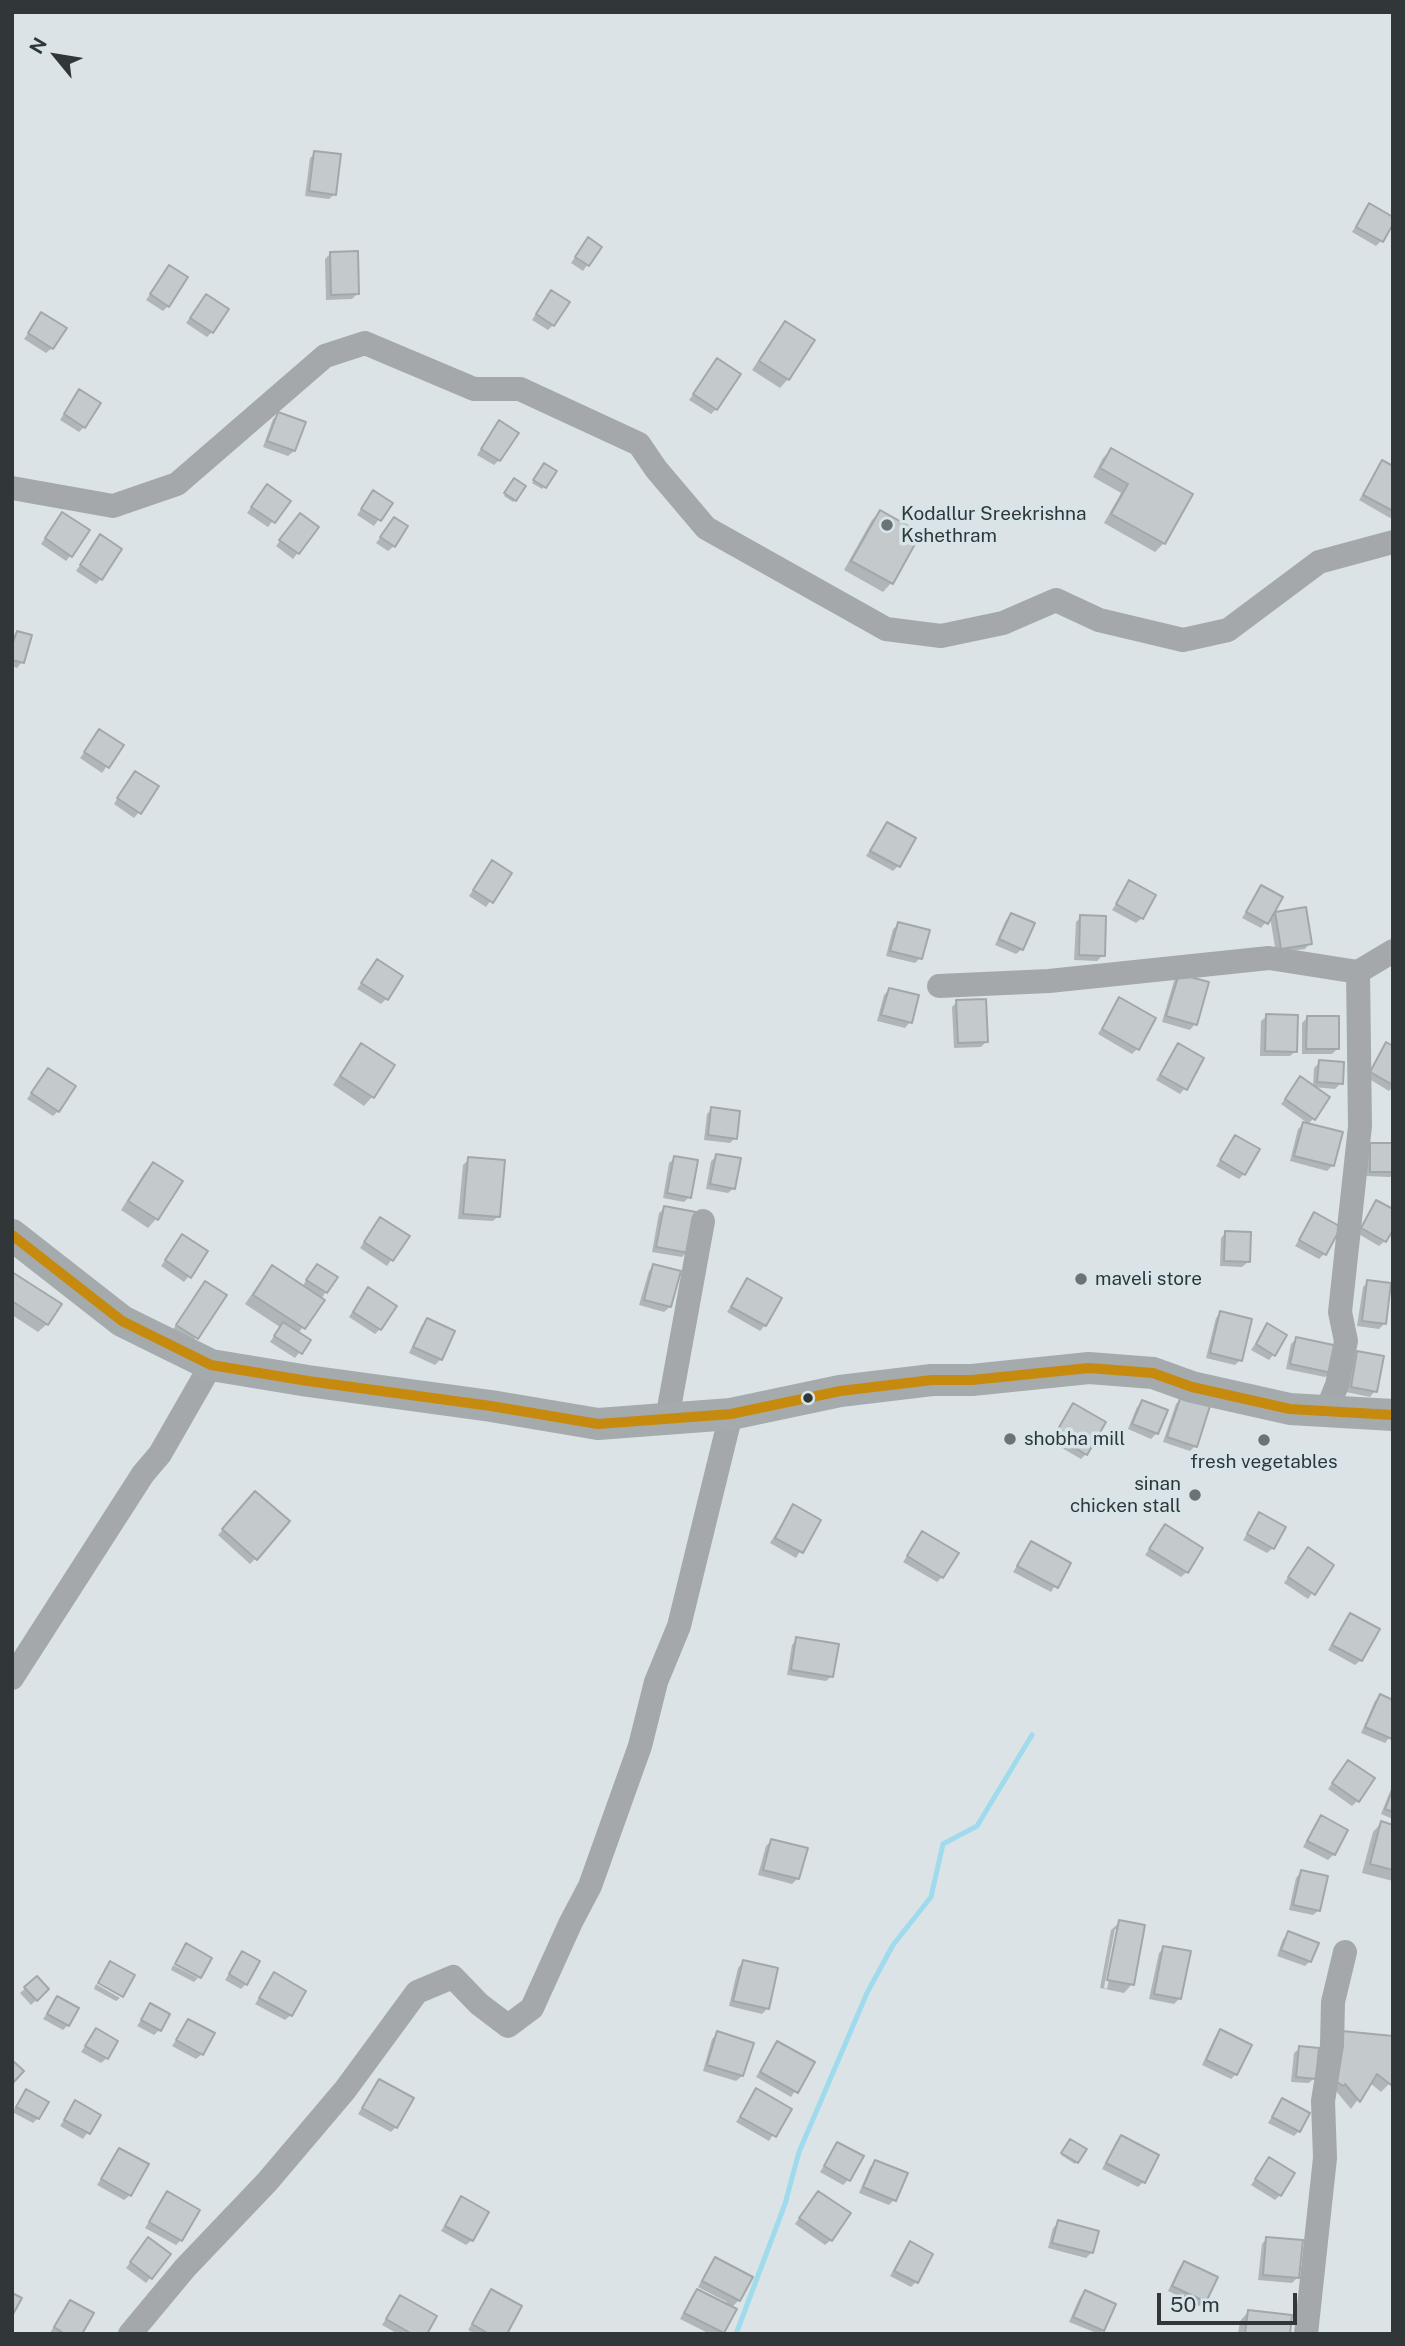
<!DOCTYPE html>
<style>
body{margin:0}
#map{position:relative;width:1405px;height:2346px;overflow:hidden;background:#dbe3e6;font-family:"Public Sans",sans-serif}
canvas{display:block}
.frame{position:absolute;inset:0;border:14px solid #313738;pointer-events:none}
.north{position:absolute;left:21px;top:21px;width:70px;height:70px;-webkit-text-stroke:5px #d7e5ea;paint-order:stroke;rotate:300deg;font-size:19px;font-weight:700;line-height:28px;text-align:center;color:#313738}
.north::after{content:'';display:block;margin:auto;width:24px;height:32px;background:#313738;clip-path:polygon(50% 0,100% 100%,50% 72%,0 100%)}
.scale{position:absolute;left:1157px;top:2293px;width:140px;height:32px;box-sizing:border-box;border:4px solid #313738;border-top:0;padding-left:9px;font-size:21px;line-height:24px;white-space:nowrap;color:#313738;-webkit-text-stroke:5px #d7e5ea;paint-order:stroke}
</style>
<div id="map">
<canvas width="1405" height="2346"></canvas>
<div class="frame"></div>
<div class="north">N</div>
<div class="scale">50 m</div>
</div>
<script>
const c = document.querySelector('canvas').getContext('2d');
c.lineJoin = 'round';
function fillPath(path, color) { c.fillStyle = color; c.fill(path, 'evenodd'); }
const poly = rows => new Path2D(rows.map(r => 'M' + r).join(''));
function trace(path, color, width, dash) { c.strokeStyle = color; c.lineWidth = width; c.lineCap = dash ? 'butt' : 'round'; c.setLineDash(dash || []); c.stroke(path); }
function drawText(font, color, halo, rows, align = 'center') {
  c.font = font + ' "Public Sans",sans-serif'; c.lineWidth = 7; c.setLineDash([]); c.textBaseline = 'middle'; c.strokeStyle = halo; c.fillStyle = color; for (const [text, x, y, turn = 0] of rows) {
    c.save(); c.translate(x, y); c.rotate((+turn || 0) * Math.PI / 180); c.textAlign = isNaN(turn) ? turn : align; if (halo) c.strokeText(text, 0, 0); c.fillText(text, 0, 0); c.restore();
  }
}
fillPath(poly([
 [315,153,335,194,329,199,305,196,310,158],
 [1369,205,1381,241,1376,246,1352,232],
 [583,245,600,247,583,271,571,263],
 [330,254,358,293,352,299,326,300,325,259],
 [169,267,168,306,163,311,146,300],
 [206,296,212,332,207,337,186,323],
 [546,297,553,325,548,330,532,320],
 [42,314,52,348,46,353,24,339],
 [785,323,788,379,780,388,752,370,777,332],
 [717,360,716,409,711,414,689,400],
 [74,397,84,427,79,432,60,420],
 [278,414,294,451,288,456,263,447,273,419],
 [494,428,499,460,494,465,477,455],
 [1111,450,1164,543,1155,552,1104,523,1121,493,1093,477,1103,458],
 [1382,463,1393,468,1393,515,1390,518,1359,500],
 [543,467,555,472,542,489,532,483],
 [512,482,515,500,513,502,504,496],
 [262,492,288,501,268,527,247,513],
 [373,492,390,503,374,526,357,515],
 [880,512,919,534,891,583,883,592,844,570,872,520],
 [57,519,71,555,66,561,41,544],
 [394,519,394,546,388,551,376,543],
 [295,520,317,527,293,559,276,546],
 [100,537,101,579,96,584,76,571],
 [17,633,22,662,17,668,12,666,12,637],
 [99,732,121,746,102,773,80,758],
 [130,778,139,812,134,818,114,804],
 [887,824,898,866,893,871,866,856],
 [492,862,510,873,486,907,469,896],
 [1130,883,1142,918,1136,923,1112,910],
 [1261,887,1272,914,1305,909,1310,943,1305,949,1276,953,1270,917,1261,928,1242,918],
 [1012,915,1022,949,1016,954,995,945,1006,920],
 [1081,917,1103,955,1097,961,1074,960,1076,922],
 [899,924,920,958,915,963,886,956,893,929],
 [377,961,386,999,381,1004,357,989],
 [1179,976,1195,1024,1190,1030,1162,1022,1174,981],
 [889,990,910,1022,905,1028,877,1021,884,995],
 [1119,1000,1138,1048,1132,1054,1098,1034],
 [957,1002,987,1041,981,1047,954,1048,952,1007],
 [1267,1016,1296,1051,1290,1056,1260,1056,1261,1021],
 [1307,1018,1337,1049,1332,1054,1302,1054,1302,1023],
 [1387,1044,1393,1048,1393,1087,1389,1091,1366,1077],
 [362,1045,393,1066,372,1097,364,1106,333,1085,353,1054],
 [1178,1045,1185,1088,1180,1094,1156,1080],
 [1320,1062,1341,1083,1335,1089,1313,1087,1314,1068],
 [48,1070,58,1111,53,1116,27,1099],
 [1300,1079,1314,1118,1307,1125,1333,1165,1327,1171,1290,1161,1298,1129,1306,1122,1281,1104],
 [712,1109,735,1138,730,1143,704,1140,707,1114],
 [1236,1137,1244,1174,1239,1179,1216,1166],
 [1371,1144,1393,1144,1393,1174,1390,1177,1365,1176,1365,1150],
 [717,1156,734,1188,728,1193,706,1189,711,1161],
 [675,1158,689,1197,684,1202,663,1198,669,1163],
 [469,1159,498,1216,493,1221,458,1219,463,1165],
 [153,1164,180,1182,156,1219,148,1228,121,1210,145,1172],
 [1377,1202,1385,1241,1379,1246,1357,1233],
 [665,1208,687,1252,682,1257,652,1252,659,1213],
 [1315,1214,1324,1254,1319,1259,1295,1246],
 [375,1225,407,1237,387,1266,360,1248],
 [1226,1232,1248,1262,1242,1267,1220,1266,1221,1238],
 [182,1236,189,1276,184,1282,161,1266],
 [654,1265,670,1307,664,1312,639,1305,649,1271],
 [272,1268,302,1287,312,1271,335,1278,298,1334,308,1341,295,1358,270,1342,280,1327,245,1304,264,1276],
 [12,1274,47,1324,38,1332,12,1315],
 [747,1280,765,1325,760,1331,727,1312],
 [1368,1282,1384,1324,1379,1329,1357,1326,1363,1287],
 [200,1289,224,1296,191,1344,172,1331],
 [363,1295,380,1329,375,1334,349,1317],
 [1221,1313,1240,1360,1235,1365,1206,1358,1216,1318],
 [427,1320,453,1332,441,1359,435,1365,409,1353,422,1325],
 [1267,1326,1274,1354,1269,1360,1251,1350],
 [1296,1339,1331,1372,1325,1377,1286,1369,1291,1344],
 [1358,1353,1375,1391,1370,1397,1346,1392,1352,1358],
 [1181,1398,1195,1446,1190,1451,1163,1442,1176,1404],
 [1143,1402,1157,1433,1151,1439,1128,1429,1137,1407],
 [1074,1405,1086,1454,1081,1459,1050,1441],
 [250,1498,255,1559,250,1564,218,1535],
 [793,1506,819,1520,796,1558,770,1543],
 [1260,1514,1273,1548,1267,1553,1243,1540],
 [1165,1527,1187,1572,1181,1577,1145,1555],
 [922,1534,942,1577,937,1582,903,1562],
 [1031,1543,1069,1563,1051,1592,1013,1572],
 [1308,1549,1332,1565,1308,1599,1284,1583],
 [1350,1615,1361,1660,1355,1665,1328,1650,1345,1620],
 [797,1639,832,1676,826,1681,787,1675,792,1645],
 [1380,1696,1393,1702,1393,1733,1385,1743,1361,1733,1375,1701],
 [1343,1767,1357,1801,1352,1806,1328,1789],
 [1393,1784,1393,1819,1381,1814],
 [1321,1818,1334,1854,1328,1860,1303,1847,1316,1823],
 [1381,1823,1393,1826,1393,1881,1362,1873,1373,1832],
 [771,1841,798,1878,792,1884,758,1875,766,1846],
 [1301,1872,1319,1910,1313,1915,1289,1910,1296,1878],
 [1120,1922,1132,1984,1124,1993,1100,1988,1111,1930],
 [1115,1929,1119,1929,1107,1989,1104,1988],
 [1289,1933,1310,1961,1305,1966,1277,1956,1283,1939],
 [1164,1948,1180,1998,1174,2004,1149,1999,1159,1953],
 [242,1953,246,1984,241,1989,225,1980],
 [743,1962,767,2009,762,2014,729,2006,738,1968],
 [173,1965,198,1978,194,1982,171,1970],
 [274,1975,291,2015,285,2020,255,2004],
 [37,1978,47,1989,31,2005,20,1993],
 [96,1984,120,1998,116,2001,94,1989],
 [57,1998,68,2025,63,2030,43,2019],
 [151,2005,159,2030,154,2035,137,2026],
 [189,2021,202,2054,196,2059,172,2046],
 [96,2030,107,2058,101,2063,81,2052],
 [1221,2032,1236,2074,1231,2079,1202,2065,1215,2037],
 [718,2033,742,2076,736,2081,703,2071,712,2039],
 [1393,2038,1393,2087,1389,2084,1381,2092,1370,2083,1351,2109,1336,2091,1329,2090],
 [777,2043,813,2063,791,2097,756,2077],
 [1300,2048,1314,2078,1309,2083,1291,2082,1294,2053],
 [379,2081,396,2127,391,2132,358,2114],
 [27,2091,38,2118,33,2123,12,2112],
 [756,2091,789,2110,769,2141,736,2122],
 [1282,2100,1299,2131,1294,2136,1268,2123],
 [76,2102,99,2115,83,2139,60,2126],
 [1121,2137,1143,2182,1138,2187,1102,2169,1116,2142],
 [1068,2143,1084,2150,1075,2164,1061,2155],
 [838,2144,849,2179,843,2185,820,2172],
 [119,2150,130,2195,124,2200,97,2185],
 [1269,2159,1280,2195,1275,2200,1251,2185],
 [875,2162,894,2200,889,2205,859,2193,870,2167],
 [167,2193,181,2240,176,2245,145,2228],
 [461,2198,472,2240,466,2245,441,2231],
 [813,2198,831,2240,825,2245,795,2224],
 [1059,2222,1092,2252,1086,2258,1048,2248,1053,2228],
 [1267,2238,1297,2278,1292,2283,1258,2280,1262,2244],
 [910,2243,916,2282,911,2287,890,2276,905,2249],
 [143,2245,151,2277,146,2283,126,2268],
 [715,2259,739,2300,731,2308,721,2334,710,2334,680,2319,692,2296,697,2291,725,2305,727,2302,698,2287,710,2264],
 [1184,2263,1205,2301,1199,2306,1168,2291,1179,2268],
 [492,2291,505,2334,475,2334,468,2330],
 [1085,2292,1103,2330,1099,2334,1069,2322,1080,2297],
 [400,2297,425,2334,398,2334,382,2325],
 [70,2302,80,2334,50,2333,65,2307],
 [1248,2312,1288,2334,1238,2334,1240,2321]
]), '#0003');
trace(poly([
 [736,2334,785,2204,799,2152,867,1993,893,1945,931,1897,943,1844,977,1826,1032,1735]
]), '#a0dbed', 5);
const building = poly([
 [314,151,341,154,336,195,309,191,314,151],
 [1369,203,1393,217,1393,224,1383,242,1356,227,1369,203],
 [588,237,602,247,589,266,575,257,588,237],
 [358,251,359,294,331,295,330,252,358,251],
 [169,265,188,277,169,307,150,294,169,265],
 [551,290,570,302,554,326,536,314,551,290],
 [206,294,229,309,213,333,190,318,206,294],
 [41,312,67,328,53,349,28,333,41,312],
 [785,321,815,340,789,380,759,361,785,321],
 [717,358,741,374,717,410,693,394,717,358],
 [79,389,101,403,85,428,64,414,79,389],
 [278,412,306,422,295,451,267,441,278,412],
 [499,420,519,433,500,461,481,449,499,420],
 [1111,448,1193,494,1165,544,1111,514,1128,484,1100,468,1111,448],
 [1382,460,1393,466,1393,511,1363,495,1382,460],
 [544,463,557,471,546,488,533,480,544,463],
 [514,478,526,486,516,501,504,493,514,478],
 [267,484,291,501,275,523,251,507,267,484],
 [373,490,393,503,381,521,361,509,373,490],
 [880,510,921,533,893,584,851,561,880,510],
 [62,512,90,530,72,557,45,538,62,512],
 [300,513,319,527,299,554,279,540,300,513],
 [394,517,408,526,395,547,380,537,394,517],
 [100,534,122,549,102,580,80,565,100,534],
 [17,631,32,635,24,663,12,660,12,645,17,631],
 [99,729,124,745,109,768,84,752,99,729],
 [135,771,159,786,141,814,117,798,135,771],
 [887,822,916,838,900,867,870,851,887,822],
 [492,860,512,873,493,903,473,890,492,860],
 [1129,880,1156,895,1143,919,1116,904,1129,880],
 [1261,885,1283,897,1268,924,1246,912,1261,885],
 [1306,907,1312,944,1281,949,1275,912,1306,907],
 [1011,913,1035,923,1023,950,999,939,1011,913],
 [1080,915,1106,916,1105,956,1079,955,1080,915],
 [898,922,930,930,922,959,890,951,898,922],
 [377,959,403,976,388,1000,361,983,377,959],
 [1179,974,1209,982,1197,1025,1166,1016,1179,974],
 [889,988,919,995,912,1023,881,1015,889,988],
 [1119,997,1156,1018,1139,1050,1102,1029,1119,997],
 [986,999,988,1042,958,1043,956,1000,986,999],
 [1266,1014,1298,1015,1297,1052,1265,1051,1266,1014],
 [1307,1016,1339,1016,1339,1049,1306,1049,1307,1016],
 [1386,1042,1393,1046,1393,1085,1370,1072,1386,1042],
 [361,1043,395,1065,374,1098,340,1076,361,1043],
 [1178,1043,1204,1058,1187,1090,1160,1075,1178,1043],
 [1319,1060,1344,1062,1343,1084,1317,1082,1319,1060],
 [48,1068,76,1086,59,1112,31,1093,48,1068],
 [1300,1076,1330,1097,1315,1120,1285,1099,1300,1076],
 [711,1107,740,1111,737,1139,708,1135,711,1107],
 [1303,1122,1343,1132,1334,1166,1294,1156,1303,1122],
 [1235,1135,1260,1149,1245,1175,1220,1160,1235,1135],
 [1370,1143,1393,1143,1393,1172,1370,1172,1370,1143],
 [716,1154,741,1158,735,1189,710,1184,716,1154],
 [674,1156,698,1160,691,1198,667,1193,674,1156],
 [468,1157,505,1160,500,1217,463,1214,468,1157],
 [153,1162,183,1181,158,1220,128,1201,153,1162],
 [1376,1200,1393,1209,1393,1230,1386,1242,1361,1228,1376,1200],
 [664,1206,696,1212,689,1253,656,1247,664,1206],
 [1314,1212,1341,1227,1326,1255,1299,1240,1314,1212],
 [380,1217,410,1236,393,1261,364,1242,380,1217],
 [1225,1231,1251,1232,1250,1262,1224,1261,1225,1231],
 [182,1234,208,1251,191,1278,165,1260,182,1234],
 [317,1264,338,1277,327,1293,306,1280,317,1264],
 [653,1264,681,1271,671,1307,644,1300,653,1264],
 [272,1265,325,1300,305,1329,253,1295,272,1265],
 [12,1272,62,1304,48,1325,12,1301,12,1272],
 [747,1278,782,1298,766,1326,731,1307,747,1278],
 [1367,1280,1391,1283,1386,1324,1362,1321,1367,1280],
 [205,1281,227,1295,198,1339,176,1325,205,1281],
 [368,1287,397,1306,381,1330,353,1312,368,1287],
 [1220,1311,1252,1319,1242,1361,1210,1353,1220,1311],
 [427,1318,455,1331,442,1360,413,1347,427,1318],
 [283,1322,311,1340,302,1354,274,1336,283,1322],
 [1267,1323,1287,1335,1275,1356,1256,1344,1267,1323],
 [1296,1337,1338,1346,1332,1373,1290,1364,1296,1337],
 [1357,1351,1384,1356,1377,1392,1351,1387,1357,1351],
 [1181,1396,1210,1406,1197,1447,1167,1437,1181,1396],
 [1142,1400,1168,1410,1158,1434,1132,1424,1142,1400],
 [1073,1403,1106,1422,1087,1455,1054,1436,1073,1403],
 [255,1491,290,1521,257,1560,222,1529,255,1491],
 [793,1504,821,1520,803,1553,775,1538,793,1504],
 [1259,1512,1286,1527,1274,1549,1247,1534,1259,1512],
 [1165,1524,1203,1548,1188,1573,1149,1549,1165,1524],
 [922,1531,959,1553,943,1578,907,1556,922,1531],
 [1031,1541,1071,1563,1058,1588,1017,1566,1031,1541],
 [1308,1547,1334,1565,1315,1595,1288,1577,1308,1547],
 [1350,1613,1380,1629,1362,1661,1332,1645,1350,1613],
 [796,1637,839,1644,833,1677,791,1670,796,1637],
 [1380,1694,1393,1700,1392,1739,1365,1727,1380,1694],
 [1348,1760,1375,1778,1359,1802,1332,1783,1348,1760],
 [1393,1789,1393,1812,1385,1809,1393,1789],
 [1321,1815,1348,1830,1335,1855,1307,1841,1321,1815],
 [1381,1821,1393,1825,1393,1870,1370,1864,1381,1821],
 [771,1839,808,1848,799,1879,763,1870,771,1839],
 [1301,1870,1328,1876,1320,1911,1293,1905,1301,1870],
 [1119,1920,1145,1925,1134,1985,1107,1980,1119,1920],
 [1288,1931,1319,1943,1311,1962,1281,1950,1288,1931],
 [186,1943,212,1958,201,1978,175,1964,186,1943],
 [1163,1946,1191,1951,1181,1999,1154,1994,1163,1946],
 [242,1951,260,1961,247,1985,229,1974,242,1951],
 [743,1960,778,1968,769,2009,733,2001,743,1960],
 [110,1961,135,1975,123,1997,98,1983,110,1961],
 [274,1972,306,1991,292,2016,259,1998,274,1972],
 [37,1976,49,1989,37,2001,24,1987,37,1976],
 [57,1996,79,2008,69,2026,47,2014,57,1996],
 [150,2003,170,2014,161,2031,141,2020,150,2003],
 [188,2019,215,2033,203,2055,176,2040,188,2019],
 [96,2028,118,2041,108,2059,85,2046,96,2028],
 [1220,2029,1252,2045,1237,2075,1206,2060,1220,2029],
 [717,2031,754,2043,743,2076,707,2065,717,2031],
 [1342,2031,1393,2036,1393,2082,1391,2085,1377,2074,1360,2102,1345,2084,1343,2086,1337,2082,1342,2031],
 [777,2041,815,2062,798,2093,760,2072,777,2041],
 [1299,2046,1319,2048,1316,2079,1296,2077,1299,2046],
 [12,2060,24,2071,12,2084,12,2060],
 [379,2079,414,2098,397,2128,362,2108,379,2079],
 [756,2088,792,2109,776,2137,740,2117,756,2088],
 [26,2089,49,2102,39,2119,16,2107,26,2089],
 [1282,2098,1310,2113,1300,2132,1272,2117,1282,2098],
 [75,2100,101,2115,90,2134,64,2120,75,2100],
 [1121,2135,1159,2155,1145,2183,1106,2163,1121,2135],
 [1070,2139,1087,2149,1078,2163,1061,2153,1070,2139],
 [837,2142,864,2156,850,2181,824,2166,837,2142],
 [119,2148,149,2164,131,2196,101,2179,119,2148],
 [1269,2157,1295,2173,1281,2196,1255,2179,1269,2157],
 [875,2160,908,2173,896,2201,863,2187,875,2160],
 [167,2191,200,2210,182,2241,149,2222,167,2191],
 [818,2191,851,2213,832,2241,799,2218,818,2191],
 [461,2196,489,2212,473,2241,445,2226,461,2196],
 [1058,2220,1099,2231,1093,2253,1052,2243,1058,2220],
 [148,2237,171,2254,152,2279,130,2262,148,2237],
 [1266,2237,1303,2240,1299,2278,1263,2275,1266,2237],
 [910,2241,933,2254,918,2283,894,2271,910,2241],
 [715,2257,753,2277,740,2301,702,2281,715,2257],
 [1184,2261,1218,2277,1206,2302,1172,2286,1184,2261],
 [491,2289,522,2306,507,2334,489,2334,472,2324,491,2289],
 [697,2289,737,2309,724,2333,684,2313,697,2289],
 [1085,2290,1116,2304,1104,2331,1073,2317,1085,2290],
 [12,2293,22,2298,12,2316,12,2293],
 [400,2295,437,2316,427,2334,412,2334,386,2319,400,2295],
 [70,2300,94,2313,82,2334,65,2334,54,2327,70,2300],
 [1248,2310,1292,2315,1290,2334,1245,2334,1248,2310]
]);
fillPath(building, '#c4cacc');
trace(building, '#a2a8aa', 2);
trace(poly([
 [12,488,113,506,177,484,325,356,365,343,474,389,520,389,639,444,656,469,706,528,886,629,941,636,1003,623,1056,600,1099,620,1183,640,1228,630,1319,562,1393,542],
 [939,986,1049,981,1269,958,1358,972],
 [1326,1412,1337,1385,1346,1341,1340,1312,1360,1126,1358,972,1393,951],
 [667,1419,703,1221],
 [12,1678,143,1474,160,1454,211,1365],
 [130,2334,185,2268,267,2182,345,2090,417,1992,453,1977,479,2004,508,2026,532,2008,571,1922,590,1886,640,1746,656,1682,679,1626,731,1414],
 [1306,2334,1325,2158,1323,2101,1332,2045,1333,2002,1345,1952]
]), '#a5a8aa', 24);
trace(poly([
 [12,1235,122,1321,211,1365,308,1381,491,1406,598,1424,731,1414,840,1391,932,1380,972,1380,1089,1368,1153,1373,1192,1387,1290,1409,1393,1415]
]), '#a5abac', 32);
trace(poly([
 [12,1235,122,1321,211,1365,308,1381,491,1406,598,1424,731,1414,840,1391,932,1380,972,1380,1089,1368,1153,1373,1192,1387,1290,1409,1393,1415]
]), '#c68a0e', 10);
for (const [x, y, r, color] of [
 [887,525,7,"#6c7375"],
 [1081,1279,7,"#6c7375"],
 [808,1398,6,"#313738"],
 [1010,1439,7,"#6c7375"],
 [1264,1440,7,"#6c7375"],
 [1195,1495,7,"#6c7375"]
]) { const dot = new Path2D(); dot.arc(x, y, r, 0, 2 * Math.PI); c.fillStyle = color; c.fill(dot); trace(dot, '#d7e5ea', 2.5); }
drawText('19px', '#313738', '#d7e5ea', [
 ["Kodallur Sreekrishna",901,514],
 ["Kshethram",901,536],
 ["maveli store",1095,1279],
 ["shobha mill",1024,1439],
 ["fresh vegetables",1264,1462,"center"],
 ["sinan",1181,1484,"right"],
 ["chicken stall",1181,1506,"right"]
], 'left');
</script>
